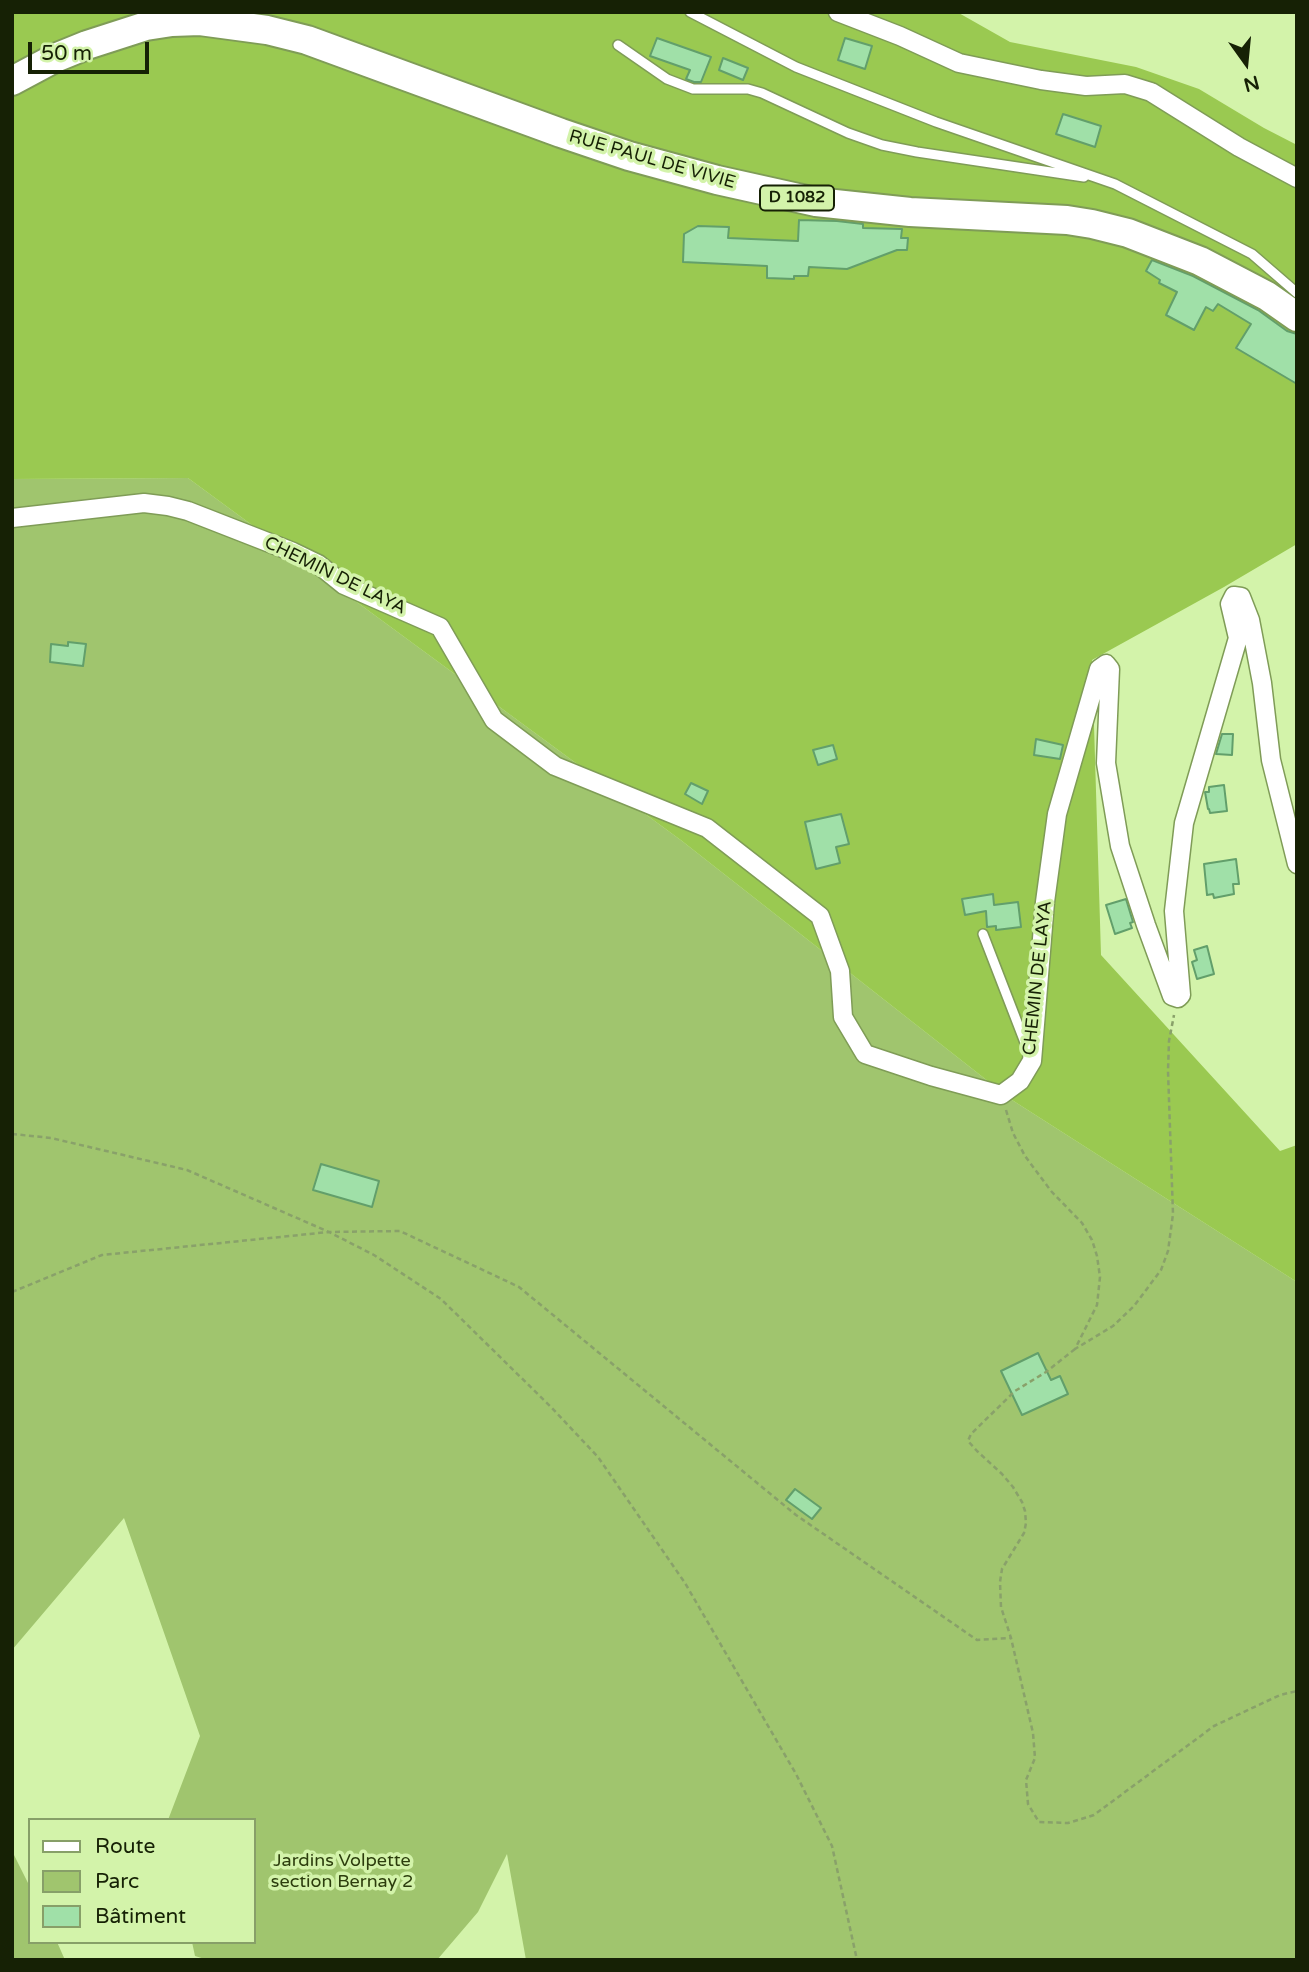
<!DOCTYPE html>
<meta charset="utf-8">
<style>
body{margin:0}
#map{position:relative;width:1309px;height:1972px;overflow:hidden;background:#d3f3aa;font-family:"Varela Round",sans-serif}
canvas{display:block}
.frame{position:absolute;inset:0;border:14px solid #162105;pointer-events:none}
.legend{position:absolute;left:28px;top:1818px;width:228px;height:126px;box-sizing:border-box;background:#d3f3aa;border:2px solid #879f68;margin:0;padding:9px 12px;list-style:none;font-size:21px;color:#162105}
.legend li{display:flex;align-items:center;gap:14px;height:35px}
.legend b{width:35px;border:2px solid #879f68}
.north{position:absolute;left:1211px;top:28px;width:70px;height:70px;-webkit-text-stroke:5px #d3f3aa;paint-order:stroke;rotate:165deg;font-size:19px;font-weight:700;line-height:28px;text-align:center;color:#162105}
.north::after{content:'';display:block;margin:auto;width:24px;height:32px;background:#162105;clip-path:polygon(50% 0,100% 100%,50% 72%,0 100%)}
.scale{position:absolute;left:28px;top:42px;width:121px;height:32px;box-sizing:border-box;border:4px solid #162105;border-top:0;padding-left:9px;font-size:21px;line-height:24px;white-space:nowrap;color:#162105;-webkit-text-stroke:5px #d3f3aa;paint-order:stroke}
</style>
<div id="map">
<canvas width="1309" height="1972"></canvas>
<div class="frame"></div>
<ul class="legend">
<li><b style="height:9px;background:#fff"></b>Route</li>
<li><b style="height:19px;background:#a0c56e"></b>Parc</li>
<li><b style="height:19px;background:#a0e0a8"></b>Bâtiment</li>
</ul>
<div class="north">N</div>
<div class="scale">50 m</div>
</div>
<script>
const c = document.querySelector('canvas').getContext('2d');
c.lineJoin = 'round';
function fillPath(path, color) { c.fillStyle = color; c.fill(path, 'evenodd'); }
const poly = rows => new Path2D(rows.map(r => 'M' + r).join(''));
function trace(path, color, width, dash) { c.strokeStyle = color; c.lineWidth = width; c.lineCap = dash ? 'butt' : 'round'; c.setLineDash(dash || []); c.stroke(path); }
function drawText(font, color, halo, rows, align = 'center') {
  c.font = font + ' "Varela Round",sans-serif'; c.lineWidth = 7; c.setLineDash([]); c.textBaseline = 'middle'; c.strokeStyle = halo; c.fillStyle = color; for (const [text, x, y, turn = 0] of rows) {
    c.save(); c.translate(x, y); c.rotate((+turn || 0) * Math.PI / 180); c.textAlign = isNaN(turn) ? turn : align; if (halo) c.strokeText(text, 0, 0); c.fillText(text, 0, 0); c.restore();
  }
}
fillPath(poly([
 [188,478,682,841,1012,1100,1297,1282,1297,1960,526,1960,507,1854,478,1912,437,1960,208,1960,195,1956,192,1942,254,1942,254,1820,168,1820,200,1736,124,1518,12,1650,12,479],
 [12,1851,30,1887,30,1942,57,1942,65,1960,12,1960]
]), '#a0c56e');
fillPath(poly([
 [12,12,957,12,1010,42,1136,67,1199,89,1264,128,1297,145,1297,544,1224,587,1092,660,1101,955,1280,1151,1297,1145,1297,1282,1012,1100,682,841,188,478,12,479]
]), '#9ac951');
const building = poly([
 [657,38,711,57,701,82,694,82,686,79,690,70,650,56,657,38],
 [845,38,872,46,865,69,838,60,845,38],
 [723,58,748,68,743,80,719,70,723,58],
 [1063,114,1101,126,1095,147,1056,134,1063,114],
 [799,220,837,221,863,224,863,228,902,229,901,238,908,238,907,250,897,250,847,269,809,267,808,276,794,276,794,279,767,278,767,266,683,262,684,234,698,226,729,227,728,238,798,241,799,220],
 [1152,260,1193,276,1258,310,1287,331,1297,334,1297,384,1236,348,1251,324,1218,304,1213,311,1206,307,1194,330,1166,315,1177,292,1159,283,1160,280,1146,271,1152,260],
 [68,642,86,644,83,666,50,662,51,644,68,646,68,642],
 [1222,734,1233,734,1232,755,1216,754,1222,734],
 [1036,739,1063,745,1060,759,1034,755,1036,739],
 [833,745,837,759,818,765,813,750,833,745],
 [691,783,708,791,702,804,685,794,691,783],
 [1224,785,1227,811,1210,813,1209,809,1208,809,1205,792,1209,792,1209,787,1224,785],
 [841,814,849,844,836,847,840,863,816,869,805,822,841,814],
 [1236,859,1239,884,1233,884,1234,894,1214,898,1213,894,1207,895,1204,864,1236,859],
 [993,894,994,905,1018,902,1021,927,996,930,996,926,987,927,986,911,965,915,962,899,993,894],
 [1126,899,1133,922,1130,923,1132,928,1115,934,1106,905,1126,899],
 [1207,946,1214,974,1197,979,1192,962,1197,960,1194,950,1207,946],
 [321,1164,379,1181,372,1207,313,1190,321,1164],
 [1038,1353,1051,1380,1060,1376,1068,1394,1022,1415,1001,1371,1038,1353],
 [795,1489,821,1508,812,1519,786,1500,795,1489]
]);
fillPath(building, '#a0e0a8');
trace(building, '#629f6b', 2);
const lane = poly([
 [690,12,796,67,936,122,1115,184,1252,254,1297,293],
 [618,45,667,79,693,89,748,89,762,93,848,133,882,145,917,152,1084,177],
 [983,934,1029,1053]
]);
const street = poly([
 [838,12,900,36,959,63,1041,80,1086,86,1125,84,1151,92,1239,147,1297,178],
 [12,518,144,503,168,506,188,511,293,552,318,564,344,585,440,627,494,720,555,766,707,828,820,916,840,971,843,1017,865,1054,931,1076,1001,1095,1020,1081,1032,1061,1045,902,1057,814,1099,669,1106,664,1110,669,1106,763,1120,846,1146,925,1172,996,1178,998,1181,995,1174,911,1184,823,1238,638,1230,604,1234,596,1241,597,1250,620,1262,683,1271,760,1297,864]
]);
const primary = poly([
 [12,81,55,58,87,45,146,26,172,22,200,21,267,30,307,40,561,133,629,156,717,180,816,202,910,212,1067,220,1092,224,1128,233,1200,261,1267,296,1297,317]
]);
trace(lane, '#7f9c57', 12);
trace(street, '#7f9c57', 21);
trace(primary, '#7f9c57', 32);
trace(poly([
 [1006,1110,1013,1133,1025,1156,1051,1191,1082,1223,1092,1240,1097,1256,1100,1277,1097,1305,1075,1349,1113,1326,1134,1306,1161,1270,1168,1251,1173,1214,1168,1071,1169,1041,1174,1015],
 [12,1134,51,1138,187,1170,329,1232,374,1255,441,1299,551,1407,598,1457,685,1583,796,1774,832,1846,857,1960],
 [12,1292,102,1255,329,1232,400,1231,519,1287,796,1515,977,1640,1011,1638],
 [1075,1349,1046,1372,1015,1391,971,1434,968,1441,977,1451,1002,1474,1013,1487,1022,1502,1025,1511,1026,1523,1024,1533,1002,1569,1000,1582,1001,1607,1011,1638,1033,1733,1035,1758,1026,1780,1028,1804,1039,1822,1068,1823,1094,1815,1214,1726,1280,1695,1297,1691]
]), '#89a16a', 2.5, [5, 3.5]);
trace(lane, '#fff', 9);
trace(street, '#fff', 18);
trace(primary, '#fff', 28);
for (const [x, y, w] of [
 [797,198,74]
]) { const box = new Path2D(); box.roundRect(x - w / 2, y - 12.5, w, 25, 5); c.fillStyle = '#d3f3aa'; c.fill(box); trace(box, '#162105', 2); }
drawText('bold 16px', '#162105', null, [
 ["D 1082",797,198]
]);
drawText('18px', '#162105', '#d3f3aa', [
 ["RUE PAUL DE VIVIE",652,160,16],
 ["CHEMIN DE LAYA",335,576,26],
 ["CHEMIN DE LAYA",1038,978,-84]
]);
drawText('18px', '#2c3d0d', '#d3f3aa', [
 ["Jardins Volpette",342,1861],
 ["section Bernay 2",342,1882]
]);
</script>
